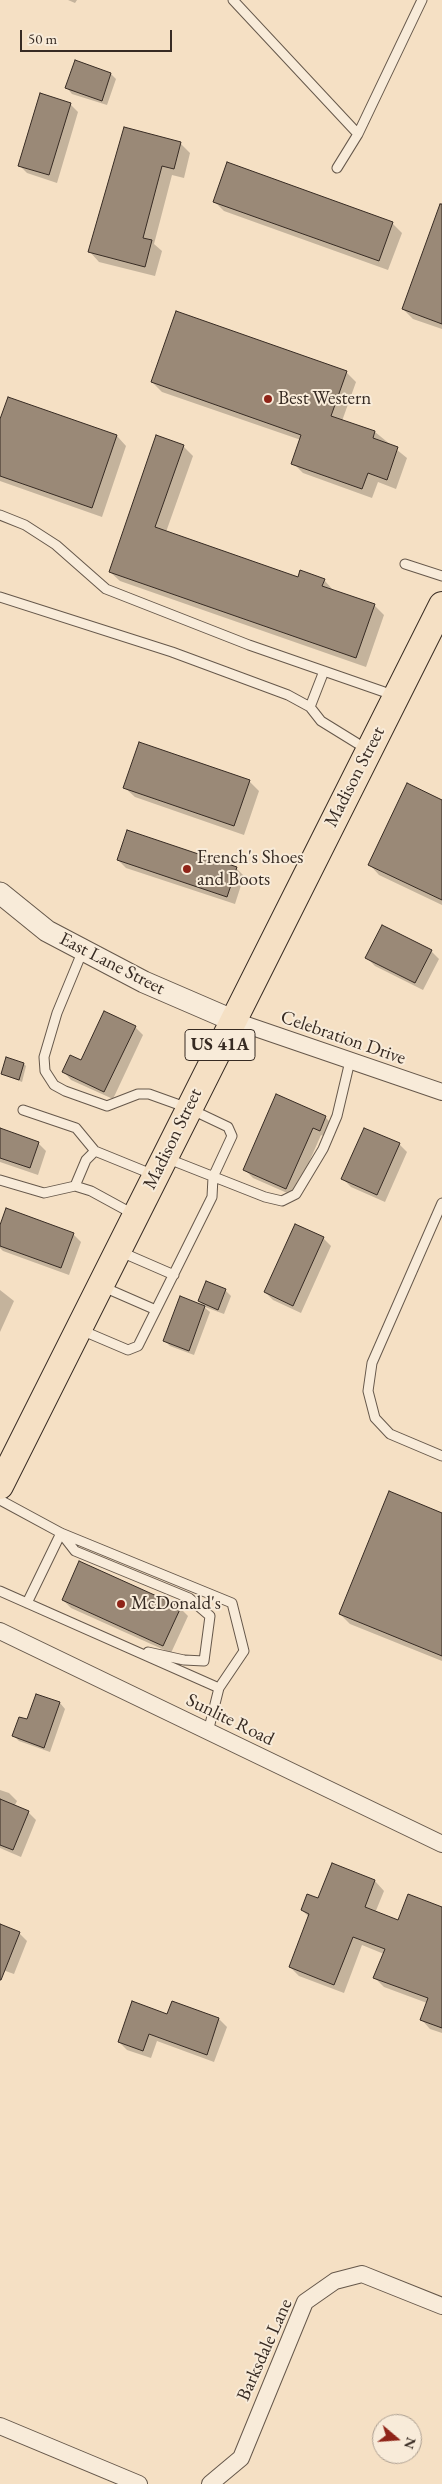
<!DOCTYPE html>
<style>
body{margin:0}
#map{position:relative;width:442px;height:2484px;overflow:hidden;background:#f5e0c4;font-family:"EB Garamond",serif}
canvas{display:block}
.north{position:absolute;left:372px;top:2414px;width:50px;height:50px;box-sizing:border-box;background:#f8ebd9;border:1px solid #ab9e90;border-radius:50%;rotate:108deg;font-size:14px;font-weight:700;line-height:20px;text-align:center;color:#372b23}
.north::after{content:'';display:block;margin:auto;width:18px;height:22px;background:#8f2418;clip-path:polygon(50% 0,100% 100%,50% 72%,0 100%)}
.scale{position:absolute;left:20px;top:30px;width:152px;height:22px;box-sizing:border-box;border:2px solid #372b23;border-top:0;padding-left:6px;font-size:15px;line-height:18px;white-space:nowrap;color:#372b23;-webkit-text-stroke:4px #f8ebd9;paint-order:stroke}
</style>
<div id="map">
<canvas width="442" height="2484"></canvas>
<div class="north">N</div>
<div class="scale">50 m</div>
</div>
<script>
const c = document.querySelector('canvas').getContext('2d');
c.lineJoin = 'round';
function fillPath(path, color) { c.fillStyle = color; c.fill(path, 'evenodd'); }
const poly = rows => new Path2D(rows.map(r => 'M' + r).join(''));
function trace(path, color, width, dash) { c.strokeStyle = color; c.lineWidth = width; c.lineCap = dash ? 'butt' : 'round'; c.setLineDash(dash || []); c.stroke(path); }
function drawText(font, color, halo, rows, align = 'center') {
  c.font = font + ' "EB Garamond",serif'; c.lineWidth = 4; c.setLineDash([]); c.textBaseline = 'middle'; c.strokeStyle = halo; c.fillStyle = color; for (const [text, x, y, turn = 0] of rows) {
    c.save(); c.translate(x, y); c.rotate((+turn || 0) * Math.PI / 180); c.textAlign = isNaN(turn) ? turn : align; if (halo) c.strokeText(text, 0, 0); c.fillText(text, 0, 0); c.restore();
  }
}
fillPath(poly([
 [68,0,77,0,75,3],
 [111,74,116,79,107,105,72,94,67,88],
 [70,104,78,112,57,183,27,173,19,165],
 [125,129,181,144,190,153,184,178,172,175,154,244,162,251,155,276,99,262,90,252],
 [214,201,392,223,402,233,388,270,224,211],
 [442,236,442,329,413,319,403,309],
 [346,372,356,382,342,421,375,432,407,458,396,489,378,482,372,498,303,473,293,463,301,440,162,392,152,382],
 [8,399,117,436,126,446,102,517,0,481,0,423],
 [183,446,193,456,166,532,299,578,324,580,334,591,374,605,384,615,366,667,120,581,110,572],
 [249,781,259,791,244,835,135,797,125,788],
 [442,802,442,905,379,875,370,865],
 [118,860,236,868,244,876,235,904,126,868],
 [431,951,439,959,423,990,375,966,367,958],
 [135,1027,143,1035,113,1099,71,1080,64,1072],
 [24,1064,26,1066,22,1082,2,1074],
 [325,1117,333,1125,328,1138,321,1135,294,1196,253,1178,245,1170],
 [0,1129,38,1143,46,1151,38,1175,0,1162],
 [399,1144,407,1152,385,1202,351,1187,343,1179],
 [296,1226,323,1238,331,1246,301,1313,273,1300,265,1292],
 [0,1229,73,1234,81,1242,69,1275,3,1251,0,1248],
 [0,1290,14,1301,0,1332],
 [225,1290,231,1296,224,1314,205,1307,199,1301],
 [204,1307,210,1312,194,1355,170,1346,165,1341],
 [442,1514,442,1661,350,1624,340,1614],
 [63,1600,180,1608,188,1616,171,1653,71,1608],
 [60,1703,65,1709,50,1752,19,1741,14,1736,28,1721],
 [0,1790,9,1793,17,1801,15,1805,28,1812,36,1820,21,1857,0,1848],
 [333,1865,375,1881,384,1891,375,1913,399,1922,442,1908,442,2033,430,2029,421,2019,427,2003,384,1987,375,1978,384,1954,362,1945,344,1993,299,1976,290,1967,309,1917,302,1910,319,1900],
 [0,1925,19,1933,27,1941,14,1974,0,1969],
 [173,2003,219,2019,227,2027,214,2062,157,2041,151,2058,127,2050,119,2042,168,2015]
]), '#0003');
const building = poly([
 [75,60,111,73,102,101,65,88,75,60],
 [40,93,71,103,49,175,18,166,40,93],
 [124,127,181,142,174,169,162,166,143,238,152,240,145,267,88,252,124,127],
 [227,162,393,222,379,261,213,202,227,162],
 [440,204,442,204,442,324,402,309,440,204],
 [176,311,347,371,331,416,375,431,373,438,398,447,387,480,368,473,362,489,291,464,301,435,151,382,176,311],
 [8,397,117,435,92,508,0,476,0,419,8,397],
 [156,435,184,445,155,527,298,577,300,570,325,579,322,586,375,604,356,658,109,572,156,435],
 [139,742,250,780,234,826,123,788,139,742],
 [407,783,442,800,442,900,368,865,407,783],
 [127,830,237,867,227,897,117,860,127,830],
 [382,925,432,950,415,983,365,958,382,925],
 [104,1011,136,1026,104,1092,62,1072,70,1055,81,1060,104,1011],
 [6,1057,24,1063,19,1080,1,1074,6,1057],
 [276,1094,326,1116,320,1131,313,1128,286,1189,243,1170,276,1094],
 [0,1128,39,1142,30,1168,0,1158,0,1128],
 [364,1128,400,1143,377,1195,341,1179,364,1128],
 [6,1208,74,1233,61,1268,0,1246,0,1225,6,1208],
 [295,1224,324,1237,293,1306,264,1292,295,1224],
 [206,1281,226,1289,218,1310,198,1301,206,1281],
 [180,1296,205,1306,189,1351,163,1341,180,1296],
 [389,1491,442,1513,442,1656,339,1614,389,1491],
 [79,1561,181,1607,163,1646,62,1600,79,1561],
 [36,1694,60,1702,44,1748,12,1736,19,1717,27,1719,36,1694],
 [0,1799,29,1811,13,1850,0,1845,0,1799],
 [332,1863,375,1880,365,1907,398,1920,408,1894,442,1907,442,2028,420,2020,428,1998,373,1978,385,1949,353,1937,334,1985,289,1967,309,1914,301,1910,307,1894,318,1898,332,1863],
 [0,1924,20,1932,1,1980,0,1980,0,1924],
 [132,2001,167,2014,172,2001,219,2018,207,2055,149,2034,143,2051,118,2042,132,2001]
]);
fillPath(building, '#9a8977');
trace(building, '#372b23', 1);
const service = poly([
 [233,0,358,134,422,0],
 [337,168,358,134],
 [0,515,25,525,56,545,106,589,249,645,393,695],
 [405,564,442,576],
 [0,597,172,652,288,695,310,707,321,721,368,750],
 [310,707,324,671],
 [23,1110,76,1128,95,1151],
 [166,1158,265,1197,282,1201,296,1194,323,1149,337,1116,350,1061],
 [0,1180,44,1193,75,1186,91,1191,135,1215],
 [75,1186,86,1160,95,1151,154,1175],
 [442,1203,372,1363,368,1391,375,1418,390,1434,442,1456],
 [121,1252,174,1275],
 [101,1286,156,1310],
 [81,1330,128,1350,138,1346,212,1197,213,1177,232,1136,228,1127,188,1108,149,1094,138,1094,107,1106,65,1091,54,1085,45,1071,44,1057,57,1013,83,950],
 [0,1500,61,1533,232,1603,244,1651,219,1688,0,1591],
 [27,1603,61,1533,75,1551,189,1598,210,1616,204,1661,184,1660,148,1652],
 [208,1732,219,1688]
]);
const minor = poly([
 [232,1020,442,1092],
 [0,1631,442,1844],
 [0,2426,139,2484],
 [210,2484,241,2458,305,2302,335,2281,362,2274,442,2306]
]);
const tertiary = poly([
 [0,893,47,931,144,982,232,1020]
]);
const primary = poly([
 [0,1486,442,605]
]);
trace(service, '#66584b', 11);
trace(minor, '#66584b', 18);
trace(tertiary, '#66584b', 23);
trace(primary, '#372b23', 28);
trace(service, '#f8ebd9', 9);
trace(minor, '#f8ebd9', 16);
trace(tertiary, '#f8ebd9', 21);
trace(primary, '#f5e0c4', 26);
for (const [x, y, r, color] of [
 [268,399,5,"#8f2418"],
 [187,869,5,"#8f2418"],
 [121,1604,5,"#8f2418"]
]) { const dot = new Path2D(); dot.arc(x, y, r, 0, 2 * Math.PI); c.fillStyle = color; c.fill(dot); trace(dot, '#f8ebd9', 2); }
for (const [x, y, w] of [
 [220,1045,70]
]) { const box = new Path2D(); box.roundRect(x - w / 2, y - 15.5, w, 31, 4); c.fillStyle = '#f8ebd9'; c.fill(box); trace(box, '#372b23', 1); }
drawText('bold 18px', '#372b23', null, [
 ["US 41A",220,1045]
]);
drawText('19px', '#372b23', '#f8ebd9', [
 ["Best Western",278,399],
 ["French's Shoes",197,858],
 ["and Boots",197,880],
 ["McDonald's",131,1604]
], 'left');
drawText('19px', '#372b23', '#f8ebd9', [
 ["Madison Street",355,777,-63],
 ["East Lane Street",112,964,27],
 ["Celebration Drive",343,1038,19],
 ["Madison Street",173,1139,-64],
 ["Sunlite Road",230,1720,26],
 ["Barksdale Lane",265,2350,-66]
]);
</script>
